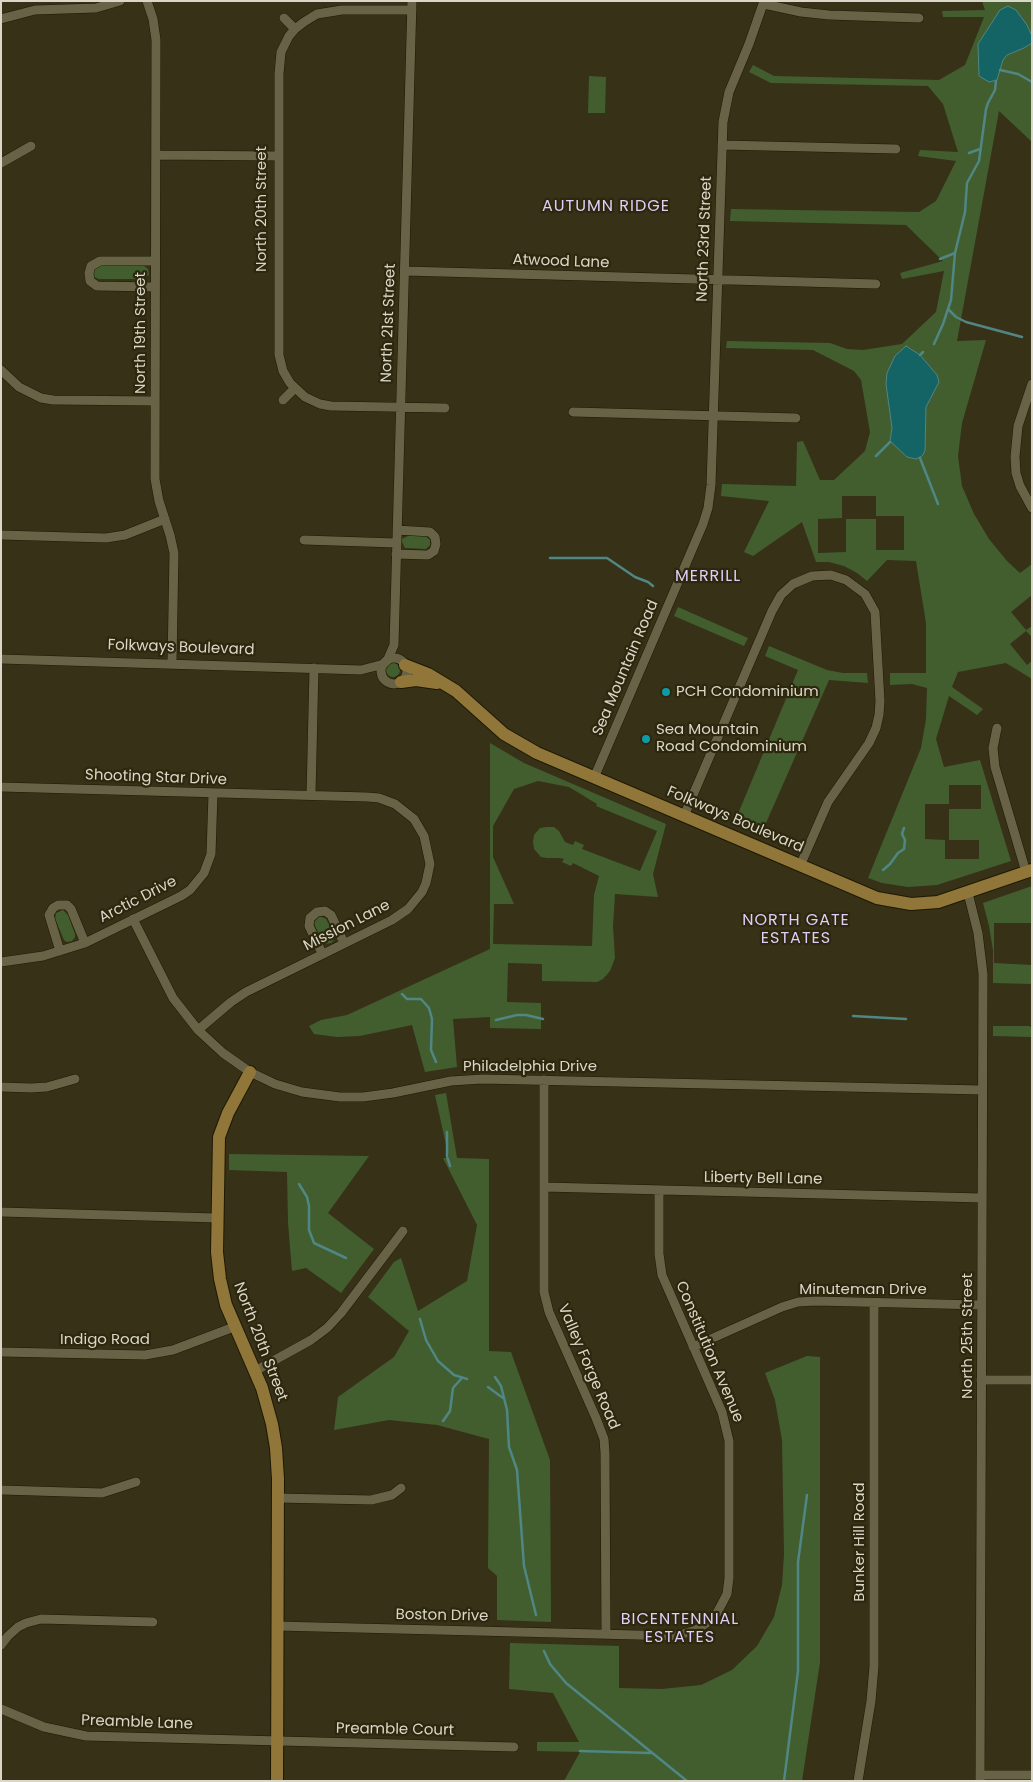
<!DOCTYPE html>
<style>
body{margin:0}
#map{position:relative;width:1033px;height:1782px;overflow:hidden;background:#373118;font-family:Poppins,sans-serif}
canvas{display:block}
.frame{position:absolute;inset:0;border:2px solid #dad7c8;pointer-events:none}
</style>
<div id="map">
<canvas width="1033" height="1782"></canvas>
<div class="frame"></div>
</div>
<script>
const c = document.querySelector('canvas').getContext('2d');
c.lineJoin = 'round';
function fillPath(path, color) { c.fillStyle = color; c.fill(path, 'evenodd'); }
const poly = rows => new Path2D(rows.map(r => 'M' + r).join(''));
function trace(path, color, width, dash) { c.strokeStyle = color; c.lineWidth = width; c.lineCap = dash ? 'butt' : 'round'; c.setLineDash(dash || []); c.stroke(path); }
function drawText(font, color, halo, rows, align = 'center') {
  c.font = font + ' Poppins,sans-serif'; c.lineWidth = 4.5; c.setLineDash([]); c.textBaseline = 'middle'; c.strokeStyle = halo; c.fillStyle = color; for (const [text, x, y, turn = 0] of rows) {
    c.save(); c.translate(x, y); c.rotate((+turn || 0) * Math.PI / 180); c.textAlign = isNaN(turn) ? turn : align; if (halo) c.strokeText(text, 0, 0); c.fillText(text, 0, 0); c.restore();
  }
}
fillPath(poly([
 [982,1,1032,1,1032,142,999,111,957,341,986,340,962,423,958,456,962,486,974,514,989,539,1007,561,1020,573,1032,564,1032,595,1011,612,1026,630,1032,626,1032,637,1026,631,1010,644,1027,665,1032,661,1032,679,1006,663,958,672,952,687,983,709,977,715,949,696,936,739,944,767,980,760,1011,861,937,885,908,887,882,883,868,878,921,748,926,719,927,688,912,684,890,685,890,673,926,673,926,623,916,561,887,560,867,581,857,573,844,566,829,562,816,562,802,522,753,556,744,552,769,501,721,496,722,484,796,486,797,442,803,441,820,480,834,480,865,451,870,432,861,380,854,371,813,350,726,348,727,341,830,343,847,349,863,350,902,344,936,312,944,271,902,279,900,273,943,261,906,225,730,221,731,209,919,212,936,201,956,161,918,156,920,150,958,152,943,104,928,86,771,83,749,72,753,65,774,76,939,80,965,65,984,17,943,17,942,11,985,10],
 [842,496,876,496,876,516,904,516,904,550,876,550,876,519,846,519,846,552,818,553,818,519,842,518],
 [949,785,981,785,981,809,949,809,949,840,979,840,979,859,945,859,945,840,925,839,925,804,949,804],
 [589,76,606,77,605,113,588,113],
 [99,266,144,266,148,269,149,275,142,279,99,279,94,277,93,275,94,270],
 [408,536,425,536,430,540,430,545,426,549,405,548,402,542,402,539],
 [678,607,748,638,744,646,674,616],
 [769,646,827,670,843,673,867,673,868,683,829,680,762,832,735,821,798,670,765,656],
 '386 670a7 7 0 1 1 14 0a7 7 0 1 1-14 0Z',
 [490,743,524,763,666,824,653,874,658,897,615,894,613,926,615,958,610,971,603,979,597,982,542,981,542,964,508,963,507,1002,541,1003,541,1029,490,1028,490,1017,453,1019,457,1067,425,1072,412,1025,360,1036,337,1037,314,1034,309,1026,321,1020,347,1015,490,949],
 [538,781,569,787,597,804,596,806,657,831,640,871,582,849,584,845,575,841,573,845,565,842,559,831,554,827,547,827,540,828,534,835,533,842,534,849,541,857,547,858,560,858,564,859,562,862,571,866,573,863,599,876,594,895,592,946,493,944,494,904,514,904,493,857,493,826,514,789],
 [1032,886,1032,923,994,923,994,963,1032,965,1032,984,993,983,993,950,989,926,983,903],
 [63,910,68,915,75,934,75,937,72,941,67,942,64,940,55,919,56,913],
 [319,917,322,917,326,919,334,934,334,940,331,943,325,944,323,942,315,926,314,922],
 [993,1026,1029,1026,1032,1028,1032,1037,993,1036],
 [446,1093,457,1158,489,1159,489,1351,511,1352,550,1460,551,1622,497,1620,497,1576,488,1568,489,1439,437,1425,389,1420,334,1430,338,1397,394,1357,409,1331,368,1297,394,1262,401,1258,418,1311,467,1281,477,1225,443,1158,449,1158,435,1095],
 [229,1154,369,1156,328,1213,374,1249,341,1293,306,1268,292,1271,288,1223,287,1172,229,1170],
 [807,1356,820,1357,820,1662,802,1781,564,1781,580,1752,537,1751,537,1742,579,1742,553,1693,509,1689,510,1643,619,1646,619,1688,662,1689,701,1685,732,1670,757,1646,774,1617,782,1585,784,1554,782,1440,775,1400,765,1373]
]), '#425e2f');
const water = poly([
 [1008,6,1016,10,1027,25,1032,36,1032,43,1024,48,1007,55,1003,60,997,80,989,82,979,76,978,44,1000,10,1008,6],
 [906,346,920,355,937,375,939,382,926,407,925,451,922,456,916,459,907,457,890,441,892,428,886,384,887,373,895,356,906,346]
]);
fillPath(water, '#156465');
trace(water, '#508683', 1);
trace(poly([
 [1000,70,1018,74,1032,82],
 [969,153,980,149],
 [940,259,955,253],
 [948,309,956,317,966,322,1022,337],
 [934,344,943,324,951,300,955,253,965,212,967,183,979,161,986,109,988,103,995,90,996,81],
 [920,355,923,352],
 [876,456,890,442],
 [920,458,938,504],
 [550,558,607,558,635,577,648,582,653,586],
 [883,870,890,864,898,853,904,849,905,840,902,834,904,828],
 [402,994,407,999,421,999,429,1008,432,1019,431,1050,436,1062],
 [853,1016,906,1019],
 [496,1020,517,1015,526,1015,543,1019],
 [447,1132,447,1156,450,1166],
 [299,1184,307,1197,309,1206,309,1230,314,1243,346,1258],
 [420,1319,426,1340,438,1361,454,1375,467,1379],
 [495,1377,501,1386,507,1410,509,1447,517,1470,524,1566,536,1615],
 [488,1387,503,1398],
 [443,1421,450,1411,453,1388,461,1379],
 [544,1651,550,1664,566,1683,687,1781],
 [580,1751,651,1753],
 [784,1781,798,1671,798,1562,807,1495]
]), '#508683', 2.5);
const street = poly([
 [147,1,153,19,156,40,155,479,159,501,170,535,174,553,172,663],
 [764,4,801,12,829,15,919,18],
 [412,10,342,10,317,14,304,22,295,29,289,36,281,52,279,74,279,355,283,371,290,383,305,397,320,404,331,406,445,408],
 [284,18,295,29],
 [1,19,35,10,96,8,120,1],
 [722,145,896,149],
 [156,155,279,156],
 [1,163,31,146],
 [405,271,876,284],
 [155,287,97,286,90,281,89,273,91,266,100,261,155,261],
 [1,370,19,387,41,398,53,400,155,401],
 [1032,384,1018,426,1015,457,1016,473,1020,486,1032,508],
 [283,400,295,388],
 [573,412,796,418],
 [1,535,106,538,125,535,165,519],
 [304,540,396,543],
 [396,554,428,555,434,551,436,544,435,537,430,532,397,530],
 '381 671a13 13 0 1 1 26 0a13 13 0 1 1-26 0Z',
 [1,659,361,670,384,664],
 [387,661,394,645,412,1],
 [997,728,993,748,995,767,1026,872],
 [594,778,703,524,708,508,711,485,723,122,729,92,749,44,764,1],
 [1,787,367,797,379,798,395,804,414,819,424,836,430,864,426,883,422,892,408,909,392,920,246,992,231,1002,198,1030],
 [311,795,314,668],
 [684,816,772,611,781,595,793,584,812,576,831,575,846,580,865,594,875,612,880,701,879,715,876,728,869,743,828,802,800,866],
 [968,893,978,933,983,974,980,1781],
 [133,919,173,998,198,1030,223,1053,250,1072,275,1084,302,1092,340,1097,363,1097,393,1093,451,1081,482,1079,982,1090],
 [60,951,49,915,53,908,58,905,67,905,71,909,85,943],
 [322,953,309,926,310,918,317,912,325,911,331,915,344,943],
 [1,962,43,956,85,943,181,896,190,890,204,873,211,854,213,794],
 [544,1080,544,1292,549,1312,596,1418,604,1439,605,1453,606,1634],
 [1,1087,31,1088,47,1087,75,1079],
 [544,1187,982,1198],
 [1,1212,217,1218],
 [693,1347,782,1307,798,1302,816,1301,981,1305],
 [1,1352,145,1355,173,1350,234,1327],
 [255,1371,311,1340,327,1328,341,1313,403,1231],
 [981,1380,1032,1380],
 [1,1490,102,1493,136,1482],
 [278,1498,371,1500,392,1495,401,1488],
 [277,1626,676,1636,696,1630,708,1622,717,1613,727,1594,729,1578,729,1441,722,1412,662,1275,659,1254,659,1190],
 [1,1645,8,1636,18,1627,26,1623,41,1619,153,1622],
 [1,1709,44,1727,86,1736,514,1747],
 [980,1775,1032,1775],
 [858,1781,871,1701,874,1666,874,1303]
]);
const secondary = poly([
 [405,665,428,674,456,691,504,734,537,753,877,898,911,904,938,902,1032,870],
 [401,682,416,680,437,683],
 [250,1072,228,1113,219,1137,217,1252,220,1279,226,1305,262,1388,272,1424,276,1448,278,1479,277,1781]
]);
trace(street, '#1e1902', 10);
trace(secondary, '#1e1902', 14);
trace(street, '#686247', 9);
trace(secondary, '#91763a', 12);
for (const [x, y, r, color] of [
 [666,692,5,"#0f9aa8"],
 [646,739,5,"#0f9aa8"]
]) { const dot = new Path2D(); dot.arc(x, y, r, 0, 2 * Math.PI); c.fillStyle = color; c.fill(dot); trace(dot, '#2d270e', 2); }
drawText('15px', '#dad7c8', '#2d270e', [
 ["North 20th Street",262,209,-90],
 ["North 23rd Street",705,239,-88],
 ["Atwood Lane",561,262,2],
 ["North 21st Street",389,323,-88],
 ["North 19th Street",141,333,-90],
 ["Folkways Boulevard",181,648,2],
 ["Sea Mountain Road",626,668,-67],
 ["Shooting Star Drive",156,778,2],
 ["Folkways Boulevard",735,820,23],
 ["Arctic Drive",138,900,-27],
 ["Mission Lane",347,926,-27],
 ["Philadelphia Drive",530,1067],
 ["Liberty Bell Lane",763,1179,1],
 ["Minuteman Drive",863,1290],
 ["North 25th Street",968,1336,-90],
 ["Indigo Road",105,1340],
 ["North 20th Street",260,1342,69],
 ["Constitution Avenue",709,1352,67],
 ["Valley Forge Road",588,1367,67],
 ["Bunker Hill Road",860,1542,-90],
 ["Boston Drive",442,1616,1],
 ["Preamble Lane",137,1723,2],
 ["Preamble Court",395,1730,1]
]);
drawText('15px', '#dad7c8', '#2d270e', [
 ["PCH Condominium",676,692],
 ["Sea Mountain",656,730],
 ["Road Condominium",656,747]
], 'left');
c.letterSpacing = '1px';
drawText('16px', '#decef8', '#2d270e', [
 ["AUTUMN RIDGE",606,207],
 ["MERRILL",708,577],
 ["NORTH GATE",796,921],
 ["ESTATES",796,939],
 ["BICENTENNIAL",680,1620],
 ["ESTATES",680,1638]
]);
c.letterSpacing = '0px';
</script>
